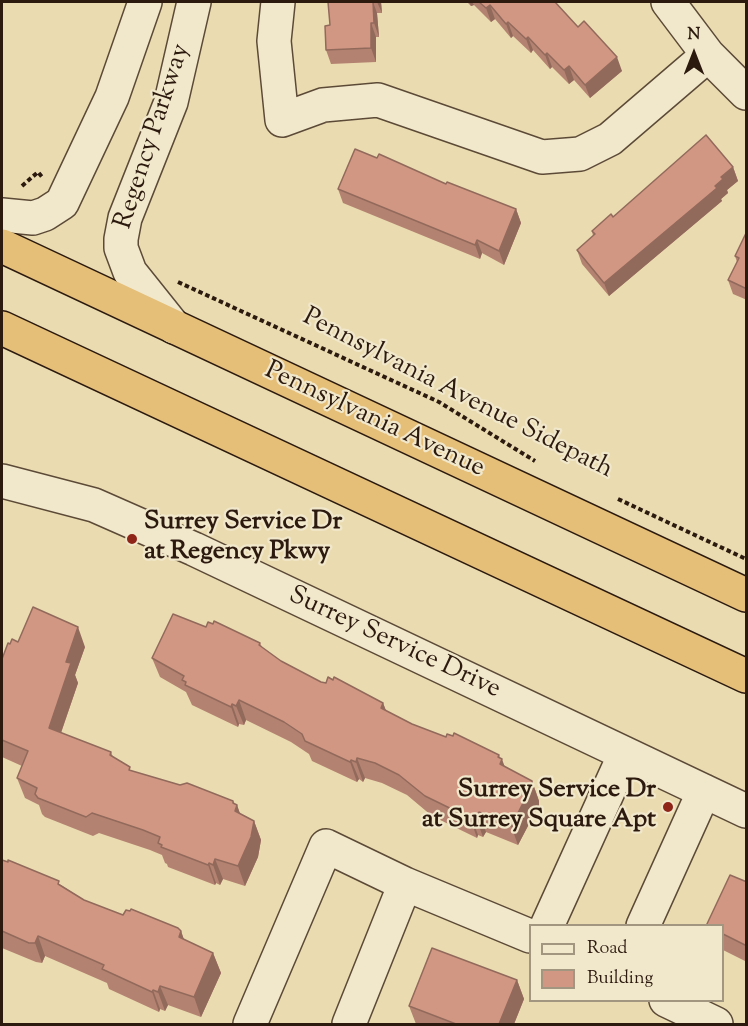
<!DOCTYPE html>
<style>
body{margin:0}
#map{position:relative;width:748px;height:1026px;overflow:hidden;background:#eadbb0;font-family:"Sorts Mill Goudy",serif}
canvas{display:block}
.frame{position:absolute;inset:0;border:3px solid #2c1a0f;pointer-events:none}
.legend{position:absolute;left:529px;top:924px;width:195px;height:78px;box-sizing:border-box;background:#f1e8cc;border:2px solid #a29680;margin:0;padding:8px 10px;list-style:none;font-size:18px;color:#2c1a0f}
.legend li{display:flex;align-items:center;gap:12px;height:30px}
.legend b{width:30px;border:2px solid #a29680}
.north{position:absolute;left:664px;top:24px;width:60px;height:60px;-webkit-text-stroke:4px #f1e8cc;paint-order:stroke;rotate:0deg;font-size:16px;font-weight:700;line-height:24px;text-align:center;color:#2c1a0f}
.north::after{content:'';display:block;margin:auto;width:21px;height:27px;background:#2c1a0f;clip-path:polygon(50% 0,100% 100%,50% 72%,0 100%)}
</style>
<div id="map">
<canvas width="748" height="1026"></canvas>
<div class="frame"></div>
<ul class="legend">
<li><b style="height:8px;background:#f1e8cc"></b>Road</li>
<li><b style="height:16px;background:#d19783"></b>Building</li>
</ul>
<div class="north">N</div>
</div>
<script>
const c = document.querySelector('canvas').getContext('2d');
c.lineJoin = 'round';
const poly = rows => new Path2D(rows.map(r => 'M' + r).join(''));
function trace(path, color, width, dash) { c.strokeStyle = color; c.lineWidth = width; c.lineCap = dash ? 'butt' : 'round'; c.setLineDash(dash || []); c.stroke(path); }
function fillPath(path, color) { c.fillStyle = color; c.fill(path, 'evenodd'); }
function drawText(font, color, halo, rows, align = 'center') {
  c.font = font + ' "Sorts Mill Goudy",serif'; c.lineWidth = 4.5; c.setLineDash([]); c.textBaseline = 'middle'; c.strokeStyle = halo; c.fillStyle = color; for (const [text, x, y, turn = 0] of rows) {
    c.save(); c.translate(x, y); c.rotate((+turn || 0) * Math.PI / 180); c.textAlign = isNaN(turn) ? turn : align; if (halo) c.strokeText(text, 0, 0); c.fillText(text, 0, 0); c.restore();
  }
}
const minor = poly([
 [278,2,274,41,282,120,323,105,378,100,542,157,580,154,610,139,708,55],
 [668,2,708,55,746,93],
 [2,215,33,218,45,214,62,203,112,97,145,2],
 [174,327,130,272,121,248,121,239,125,218,171,102,194,2],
 [2,481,94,505,194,549,746,811],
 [547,926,625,754],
 [643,926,704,791],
 [666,1000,716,1024],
 [250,1024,326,846,405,884,530,936],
 [349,1024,405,884]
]);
const highway = poly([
 [2,246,746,595],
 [2,328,746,676]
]);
trace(minor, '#5c4a37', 36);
trace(highway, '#2c1a0f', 36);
trace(poly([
 [22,186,38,172,43,178],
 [178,282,439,402,535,461],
 [618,499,746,559]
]), '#2c1a0f', 4, [4.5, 3]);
trace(minor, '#f1e8cc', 33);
trace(highway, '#e5be78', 33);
fillPath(poly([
 [328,2,381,2,382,13,377,13,379,37,376,37,376,62,331,64,326,50,330,25],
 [467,2,555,2,578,27,622,71,590,98,574,80,569,84,552,67,550,69,533,50,531,53,513,36,511,38,495,19,491,22,474,5,471,6],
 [377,158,446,184,516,209,521,223,504,265,482,253,480,259,343,203,338,189],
 [733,167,738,181,727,190,728,193,721,199,722,201,609,296,582,264,577,250,593,236,592,231,613,217],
 [747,231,747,300,733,294,728,280,737,262,735,256],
 [213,624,260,643,262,647,281,661,321,682,383,703,386,711,412,724,500,758,505,767,532,781,539,801,539,805,518,845,486,832,483,837,478,835,477,838,432,816,407,795,382,783,365,778,363,782,359,779,357,782,312,761,309,754,291,742,246,720,244,725,239,724,238,727,192,705,186,692,160,677,152,658,206,627],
 [18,642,85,647,75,675,78,683,61,733,111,752,113,757,131,771,237,805,240,814,254,821,261,840,258,857,245,886,223,879,220,885,216,883,215,885,168,867,167,864,165,863,162,855,150,850,99,833,93,836,45,817,42,814,39,805,25,798,17,778,22,766,2,757,2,659,10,644],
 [2,862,61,885,84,900,123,915,181,931,184,940,213,953,221,973,201,1017,168,1005,165,1011,160,1009,159,1012,109,989,107,983,45,956,42,963,36,962,2,948],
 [747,882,747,962,723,950,723,926],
 [517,980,524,999,514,1024,416,1024,409,1006]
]), '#b48271');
fillPath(poly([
 [373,2,377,13,379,37,374,23],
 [377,2,381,2,382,13],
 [469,2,472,2,474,5,471,6],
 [490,5,495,19,491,22,486,8],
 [508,22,513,36,511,38,506,24],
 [371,23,376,37,376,62,371,48],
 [528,37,533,50,531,53,526,39],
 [547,53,552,67,550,69,545,55],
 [617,57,622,71,590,98,585,85],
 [569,66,574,80,569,84,564,70],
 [733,167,738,181,727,190,728,193,721,199,722,201,609,296,604,283,715,186,721,177],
 [516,209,521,223,504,265,499,251],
 [477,240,482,253,480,259,475,245],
 [78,627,85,647,75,675,78,683,56,747,49,728,66,662],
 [239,700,246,720,244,725,236,706],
 [383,703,391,723,381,708],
 [232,704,239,724,238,727,231,707],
 [499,755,501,761,502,759,509,779,507,784,498,757],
 [357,758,365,778,363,782,356,762],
 [351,760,359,779,357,782,350,762],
 [532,781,539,801,539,805,518,845,511,826],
 [233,801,236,808,237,805,244,825,235,811,233,803],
 [479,812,486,832,483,837,476,818],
 [471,815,478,835,477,838,470,818],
 [254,821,261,840,258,857,245,886,238,866],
 [215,859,223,879,220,885,213,865],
 [209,863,216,883,215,885,208,865],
 [181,931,188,951,179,937],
 [38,936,45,956,42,963,35,943],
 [213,953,221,973,201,1017,194,997],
 [517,980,524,999,514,1024,499,1024],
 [160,986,168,1005,165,1011,158,992],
 [153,990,160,1009,159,1012,152,992]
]), '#926a5c');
const building = poly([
 [328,2,373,2,374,23,371,23,371,48,326,50,325,26,330,25,328,2],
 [479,2,555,2,578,27,584,21,617,57,585,85,569,66,564,70,547,53,545,55,528,37,526,39,508,22,506,24,490,5,486,8,479,2],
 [706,135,733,167,721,177,723,179,715,186,717,188,604,283,577,250,595,234,592,231,611,214,613,217,706,135],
 [355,149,377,158,379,154,446,184,447,182,516,209,499,251,477,240,475,245,338,189,355,149],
 [747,231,747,289,728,280,739,258,735,256,747,231],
 [33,607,78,627,66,662,71,663,49,728,111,752,110,755,130,767,129,770,180,785,187,783,233,801,233,803,237,805,235,811,254,821,251,837,238,866,215,859,213,865,209,863,208,865,161,847,162,845,158,843,160,837,143,830,92,813,86,817,38,798,35,794,37,788,17,778,28,751,2,740,2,659,8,643,10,644,12,639,18,642,33,607],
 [173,614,206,627,208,622,213,624,214,621,260,643,259,645,281,661,321,682,326,683,328,677,333,680,334,677,383,703,381,708,412,724,446,737,447,734,453,736,454,733,499,755,498,757,502,759,500,764,532,781,532,786,511,826,479,812,476,818,471,815,470,818,425,796,399,775,375,763,357,758,356,762,351,760,350,762,305,741,302,734,284,722,239,700,236,706,232,704,231,707,185,685,186,682,182,680,184,676,152,658,173,614],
 [2,860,8,862,8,860,59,881,58,884,84,900,123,915,126,910,130,911,131,909,178,928,181,931,179,937,213,953,194,997,160,986,158,992,153,990,152,992,102,969,104,965,38,936,35,943,29,943,2,931,2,860],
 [730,875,747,882,747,946,723,934,723,926,706,926,730,875],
 [432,948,517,980,499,1024,456,1024,409,1006,432,948]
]);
fillPath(building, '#d19783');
trace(building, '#926a5c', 1.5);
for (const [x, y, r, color] of [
 [132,539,6,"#8f2418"],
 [668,807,6,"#8f2418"]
]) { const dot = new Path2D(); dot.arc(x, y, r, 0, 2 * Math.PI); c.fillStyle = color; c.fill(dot); trace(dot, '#f1e8cc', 2); }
drawText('26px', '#2c1a0f', '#f1e8cc', [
 ["Regency Parkway",154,137,-72],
 ["Pennsylvania Avenue Sidepath",457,395,27],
 ["Pennsylvania Avenue",374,421,25],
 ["Surrey Service Drive",394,644,25]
]);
drawText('bold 26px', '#2c1a0f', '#f1e8cc', [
 ["Surrey Service Dr",144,524],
 ["at Regency Pkwy",144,554],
 ["Surrey Service Dr",656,792,"right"],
 ["at Surrey Square Apt",656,822,"right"]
], 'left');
</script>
